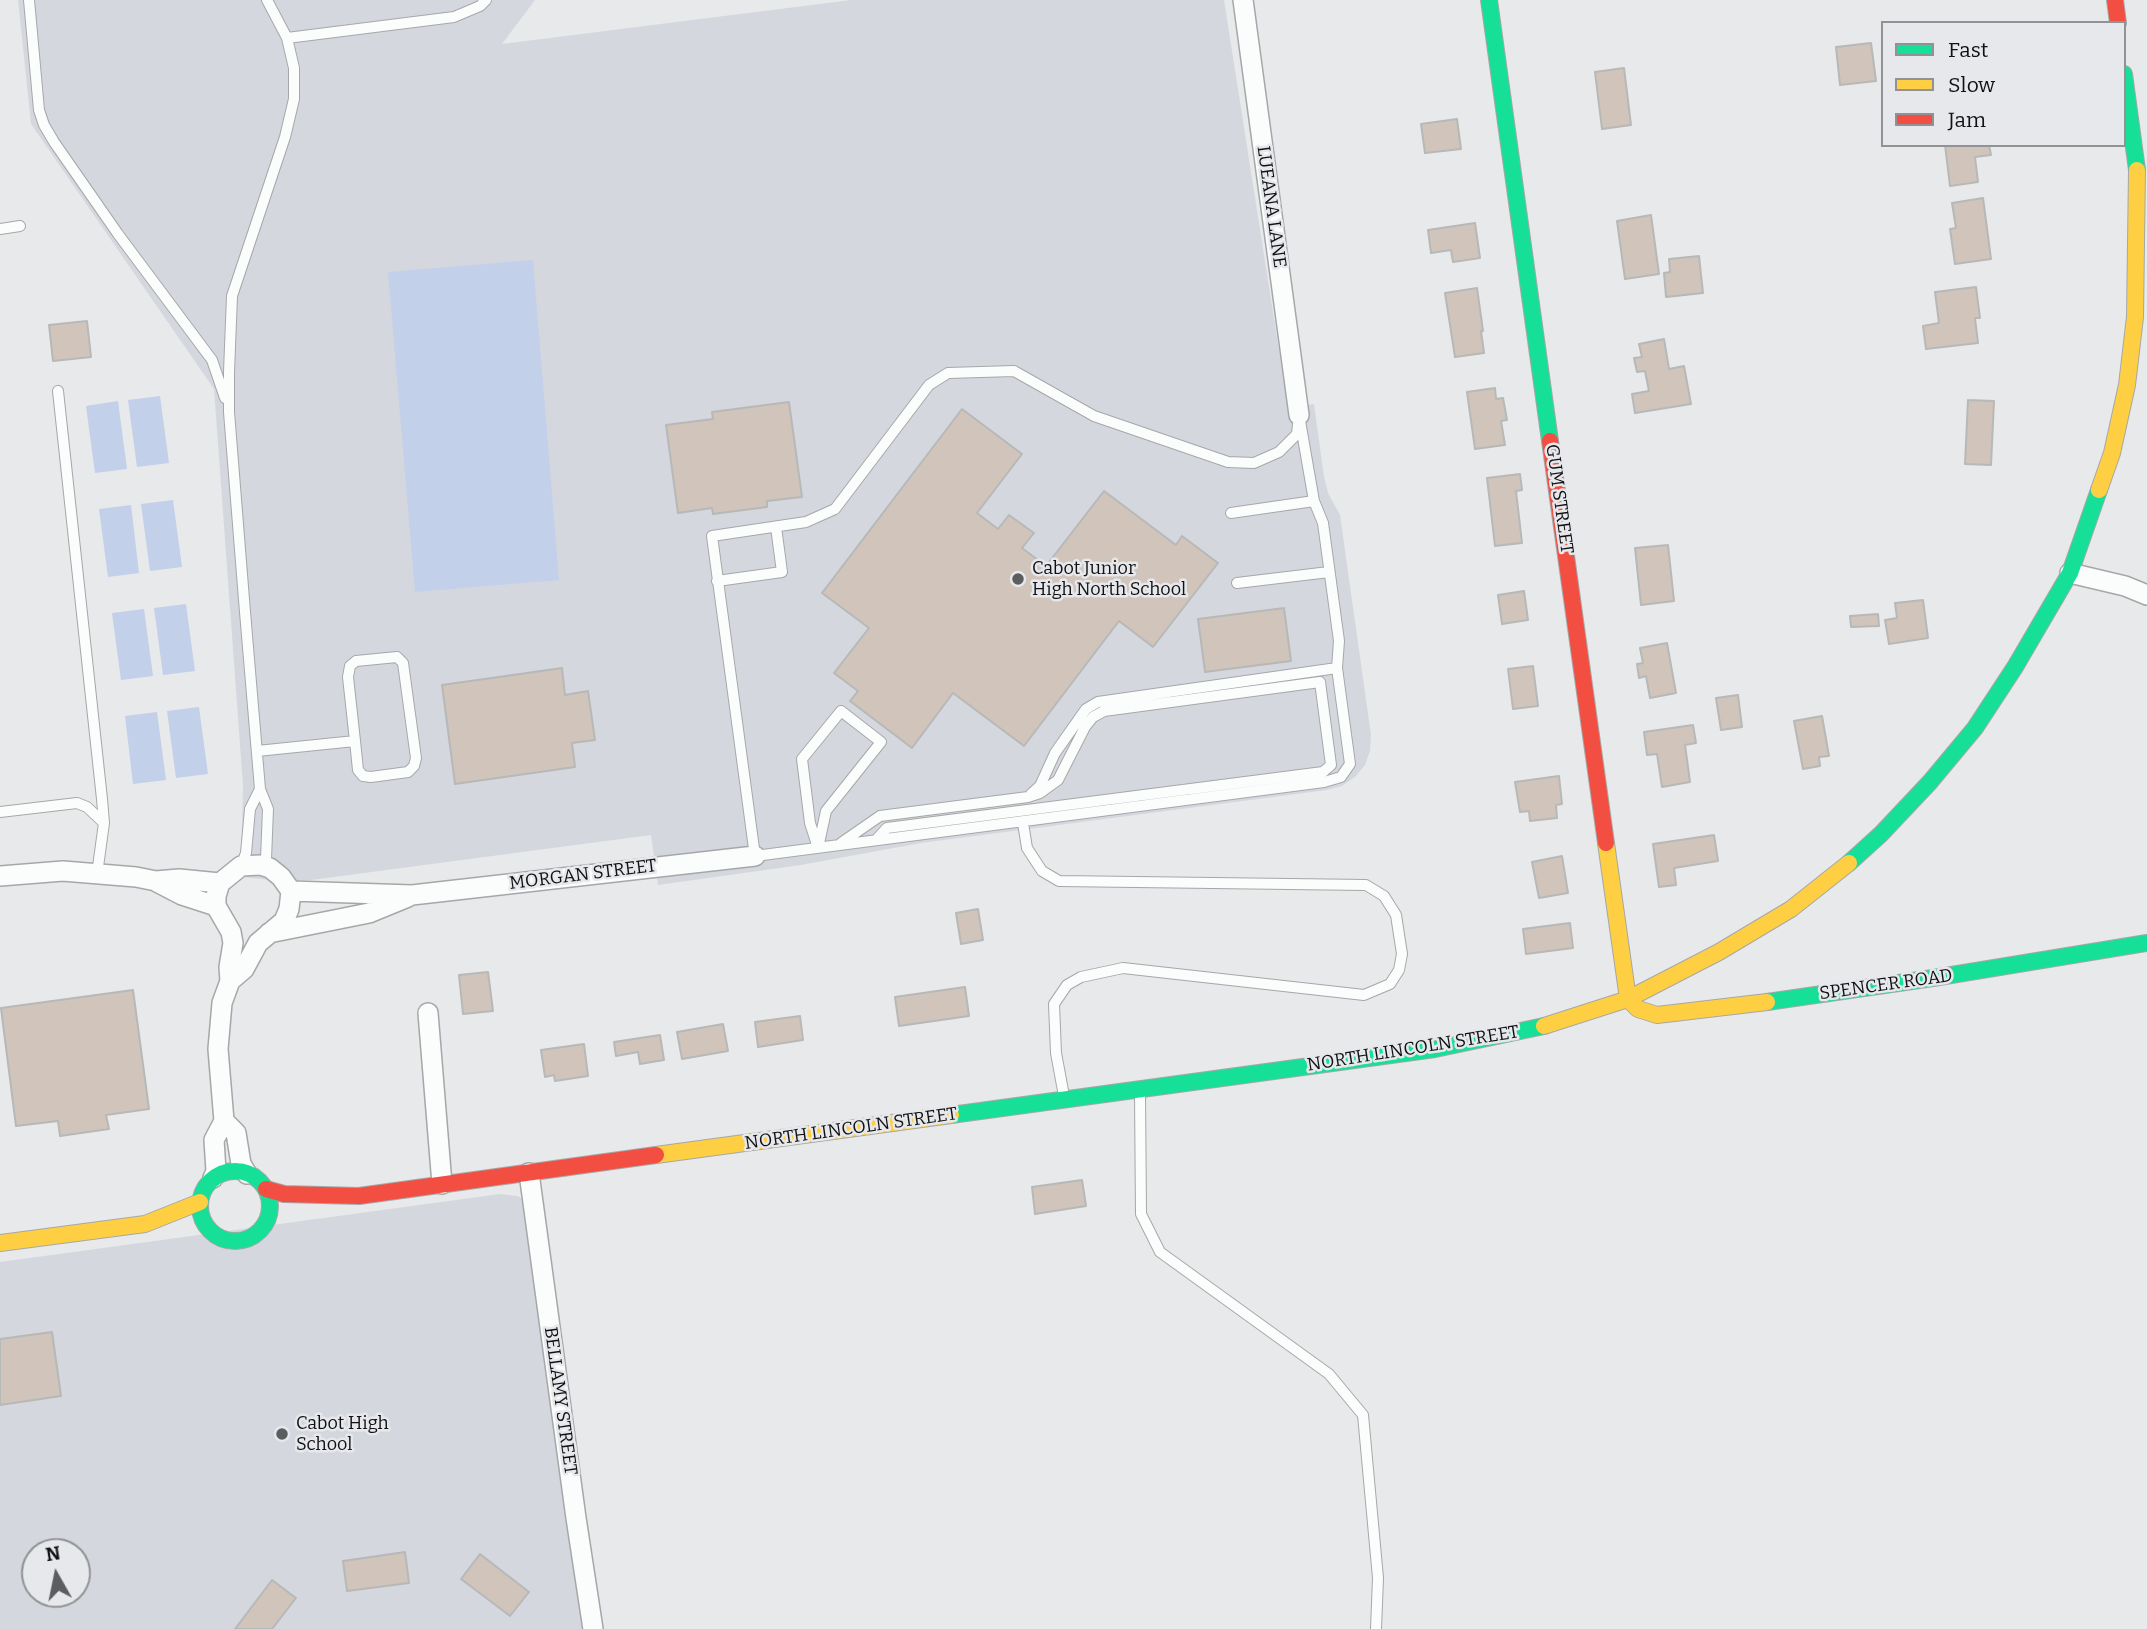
<!DOCTYPE html>
<style>
body{margin:0}
#map{position:relative;width:2147px;height:1629px;overflow:hidden;background:#e7e9eb;font-family:Bitter,serif}
canvas{display:block}
.legend{position:absolute;left:1881px;top:21px;width:245px;height:126px;box-sizing:border-box;background:#e6e8ec;border:2px solid #919295;margin:0;padding:9px 12px;list-style:none;font-size:21px;color:#111113}
.legend li{display:flex;align-items:center;gap:14px;height:35px}
.legend b{width:35px;border:2px solid #919295}
.north{position:absolute;left:21px;top:1538px;width:70px;height:70px;box-sizing:border-box;background:#e6e8ec;border:2px solid #919295;border-radius:50%;rotate:351deg;font-size:19px;font-weight:700;line-height:28px;text-align:center;color:#111113}
.north::after{content:'';display:block;margin:auto;width:24px;height:32px;background:#5c5d5f;clip-path:polygon(50% 0,100% 100%,50% 72%,0 100%)}
</style>
<div id="map">
<canvas width="2147" height="1629"></canvas>
<ul class="legend">
<li><b style="height:9px;background:#16e098"></b>Fast</li>
<li><b style="height:9px;background:#ffcf43"></b>Slow</li>
<li><b style="height:9px;background:#f24e42"></b>Jam</li>
</ul>
<div class="north">N</div>
</div>
<script>
const c = document.querySelector('canvas').getContext('2d');
c.lineJoin = 'round';
function fillPath(path, color) { c.fillStyle = color; c.fill(path, 'evenodd'); }
const poly = rows => new Path2D(rows.map(r => 'M' + r).join(''));
function trace(path, color, width, dash) { c.strokeStyle = color; c.lineWidth = width; c.lineCap = dash ? 'butt' : 'round'; c.setLineDash(dash || []); c.stroke(path); }
function drawText(font, color, halo, rows, align = 'center') {
  c.font = font + ' Bitter,serif'; c.lineWidth = 5; c.setLineDash([]); c.textBaseline = 'middle'; c.strokeStyle = halo; c.fillStyle = color; for (const [text, x, y, turn = 0] of rows) {
    c.save(); c.translate(x, y); c.rotate((+turn || 0) * Math.PI / 180); c.textAlign = isNaN(turn) ? turn : align; if (halo) c.strokeText(text, 0, 0); c.fillText(text, 0, 0); c.restore();
  }
}
fillPath(poly([
 [18,0,535,0,502,44,851,0,1224,0,1288,408,1314,404,1324,477,1328,493,1340,515,1371,735,1370,751,1365,765,1355,777,1342,786,1327,790,921,843,801,865,658,885,651,835,311,880,271,880,241,877,243,786,214,389,31,124],
 [500,1194,518,1196,526,1202,591,1629,0,1629,0,1262],
 [35,1552,77,1552,77,1594,35,1594]
]), '#d4d8de');
fillPath(poly([
 [533,260,559,580,415,592,388,272],
 [160,396,169,463,137,467,128,400],
 [118,401,127,469,95,473,86,406],
 [173,500,182,567,150,571,141,504],
 [131,505,139,573,108,577,99,509],
 [186,604,195,671,163,675,154,608],
 [144,609,153,676,121,680,112,613],
 [199,707,208,774,176,778,167,711],
 [157,712,166,780,133,784,125,716]
]), '#c2d0ea');
const building = poly([
 [1871,43,1876,81,1840,85,1836,47,1871,43],
 [1624,68,1631,125,1602,129,1595,72,1624,68],
 [1457,119,1461,149,1425,153,1421,124,1457,119],
 [1945,145,1989,145,1991,155,1975,157,1978,182,1950,186,1945,145],
 [1983,198,1991,259,1955,264,1950,229,1956,228,1952,203,1983,198],
 [1651,215,1659,274,1625,279,1617,221,1651,215],
 [1475,223,1480,258,1453,262,1451,250,1431,253,1428,230,1475,223],
 [1699,256,1703,293,1666,297,1664,273,1670,272,1669,259,1699,256],
 [1976,287,1980,318,1975,318,1978,343,1926,349,1923,326,1939,323,1935,292,1976,287],
 [1477,288,1483,331,1481,331,1484,353,1455,357,1445,293,1477,288],
 [87,321,91,357,53,361,49,325,87,321],
 [1664,339,1669,369,1684,366,1691,404,1635,413,1632,394,1649,391,1645,371,1637,372,1634,358,1642,357,1639,344,1664,339],
 [1495,388,1496,399,1503,398,1507,420,1501,421,1505,445,1475,449,1467,392,1495,388],
 [1968,400,1994,401,1991,465,1965,464,1968,400],
 [789,402,802,497,767,501,767,507,713,514,712,508,678,513,666,425,713,419,712,412,789,402],
 [962,409,1022,454,977,513,998,529,1009,515,1034,533,1022,548,1046,566,1104,491,1176,545,1182,536,1218,563,1153,647,1119,621,1024,746,953,693,912,748,850,701,858,691,834,673,869,628,822,593,962,409],
 [1520,474,1522,490,1516,491,1522,543,1495,546,1487,478,1520,474],
 [1668,545,1674,601,1641,605,1635,548,1668,545],
 [1524,591,1528,620,1502,624,1498,595,1524,591],
 [1923,600,1928,638,1889,644,1885,620,1897,618,1895,603,1923,600],
 [1284,608,1291,661,1205,672,1198,619,1284,608],
 [1878,614,1879,626,1851,627,1850,616,1878,614],
 [1667,643,1676,693,1650,698,1646,676,1639,678,1637,664,1643,663,1640,648,1667,643],
 [1533,666,1538,706,1513,709,1508,669,1533,666],
 [562,668,565,695,588,691,595,740,572,743,575,767,455,784,442,685,562,668],
 [1738,695,1742,727,1721,730,1716,698,1738,695],
 [1822,716,1829,756,1819,757,1820,766,1803,769,1794,721,1822,716],
 [1693,725,1696,743,1685,745,1690,782,1662,787,1657,754,1647,755,1644,732,1693,725],
 [1559,776,1562,804,1556,805,1557,818,1530,821,1529,811,1520,812,1515,782,1559,776],
 [1714,835,1718,861,1674,868,1676,885,1659,887,1653,844,1714,835],
 [1562,856,1568,893,1539,898,1532,862,1562,856],
 [978,909,983,940,961,944,956,913,978,909],
 [1570,923,1573,948,1526,954,1523,929,1570,923],
 [488,972,493,1011,463,1014,459,975,488,972],
 [965,987,969,1016,899,1026,895,997,965,987],
 [133,990,149,1109,106,1115,109,1129,60,1136,58,1121,16,1126,1,1008,133,990],
 [800,1016,803,1040,758,1047,755,1022,800,1016],
 [723,1024,728,1051,682,1059,677,1032,723,1024],
 [660,1035,664,1060,640,1064,638,1052,616,1056,614,1042,660,1035],
 [584,1044,588,1076,555,1081,554,1075,545,1077,541,1050,584,1044],
 [1082,1180,1086,1206,1035,1214,1032,1187,1082,1180],
 [52,1332,61,1396,0,1405,0,1339,52,1332],
 [405,1552,409,1583,347,1591,343,1561,405,1552],
 [480,1554,529,1592,510,1616,461,1579,480,1554],
 [272,1580,296,1598,272,1629,235,1629,272,1580]
]);
fillPath(building, '#d0c4bb');
trace(building, '#b7b8b8', 2);
const lane = poly([
 [29,0,39,110,44,125,54,142,118,234,212,360,225,398],
 [267,0,287,38,294,68,294,99,285,137,232,296,229,372,229,412,245,612,260,789,268,809,266,859,270,868],
 [287,38,454,17,480,6,486,0],
 [0,229,20,226],
 [1014,371,1094,416,1228,462,1254,463,1279,452,1297,434,1299,415,1314,501,1323,523,1339,641,1337,668,1350,764,1341,777,1324,782,755,856,712,536,806,522,835,509,929,385,948,373,1014,371],
 [58,391,102,799,104,823,97,874],
 [1231,513,1314,501],
 [717,581,782,572,776,527],
 [1237,583,1329,572],
 [841,711,881,742,826,811,818,848,810,823,802,759,841,711],
 [257,751,355,741,358,770,363,776,371,777,408,772,414,766,416,758,403,663,397,657,356,661,350,666,348,677,355,741],
 [1031,794,1040,786,1055,753,1086,709,1098,702,1337,668],
 [0,812,77,803,87,807,104,823],
 [1023,823,1027,848,1042,871,1059,881,1366,885,1384,896,1396,915,1402,954,1399,970,1390,984,1364,995,1123,968,1081,977,1067,985,1054,1004,1056,1053,1064,1096],
 [841,843,880,816,1028,797,1040,793,1058,780,1085,727,1093,717,1104,711,1320,682,1331,765,1323,772,887,828,876,840],
 [241,866,246,853,250,809,260,789],
 [1140,1093,1141,1214,1160,1252,1329,1374,1363,1415,1378,1578,1376,1629]
]);
const street = poly([
 [1243,0,1299,415],
 [2070,573,2125,586,2147,595],
 [0,876,63,871,136,877,156,881,179,879,220,883,241,866,260,865,270,868,281,877,291,891],
 [157,882,182,895,216,906],
 [291,891,412,895,755,856],
 [269,933,369,913,408,897],
 [230,981,244,969,258,943,284,921,289,909,291,891],
 [428,1013,442,1184],
 [224,1121,236,1133,241,1164,247,1174],
 [529,1173,576,1518,593,1629],
 [213,1178,216,1171,214,1140,224,1121,218,1049,222,1003,230,981,229,967,233,943,231,932,216,906,216,896,220,883]
]);
const fast = poly([
 [1489,0,1550,441],
 [2124,74,2137,170],
 [1849,863,1881,834,1930,782,1975,728,2015,667,2070,573,2099,490],
 [1767,1002,1933,978,2147,943],
 [951,1115,1435,1049,1544,1026],
 '200 1206a35 35 0 1 1 70 0a35 35 0 1 1-70 0Z'
]);
const slow = poly([
 [2099,490,2112,453,2127,385,2135,317,2137,170],
 [1606,843,1628,999,1638,1009,1657,1015,1767,1002],
 [1544,1026,1628,999,1719,952,1791,909,1849,863],
 [656,1155,951,1115],
 [0,1243,145,1224,200,1202]
]);
const jam = poly([
 [2115,0,2118,23],
 [1550,441,1606,843],
 [266,1189,284,1194,359,1196,656,1155]
]);
trace(lane, '#a6a7a8', 12);
trace(street, '#a6a7a8', 22);
trace(fast, '#a6a7a8', 18);
trace(slow, '#a6a7a8', 18);
trace(jam, '#a6a7a8', 18);
trace(lane, '#fbfcfc', 10);
trace(street, '#fbfcfc', 19);
trace(fast, '#16e098', 16);
trace(slow, '#ffcf43', 16);
trace(jam, '#f24e42', 16);
for (const [x, y, r, color] of [
 [1018,579,7,"#5c5d5f"],
 [282,1434,7,"#5c5d5f"]
]) { const dot = new Path2D(); dot.arc(x, y, r, 0, 2 * Math.PI); c.fillStyle = color; c.fill(dot); trace(dot, '#e6e8ec', 2.5); }
drawText('18px', '#111113', '#e6e8ec', [
 ["LUEANA LANE",1271,207,82],
 ["GUM STREET",1559,499,82],
 ["MORGAN STREET",583,875,-7],
 ["SPENCER ROAD",1886,985,-8],
 ["NORTH LINCOLN STREET",1413,1049,-9],
 ["NORTH LINCOLN STREET",851,1129,-8],
 ["BELLAMY STREET",560,1401,82]
]);
drawText('18px', '#111113', '#e6e8ec', [
 ["Cabot Junior",1032,569],
 ["High North School",1032,590],
 ["Cabot High",296,1424],
 ["School",296,1445]
], 'left');
</script>
